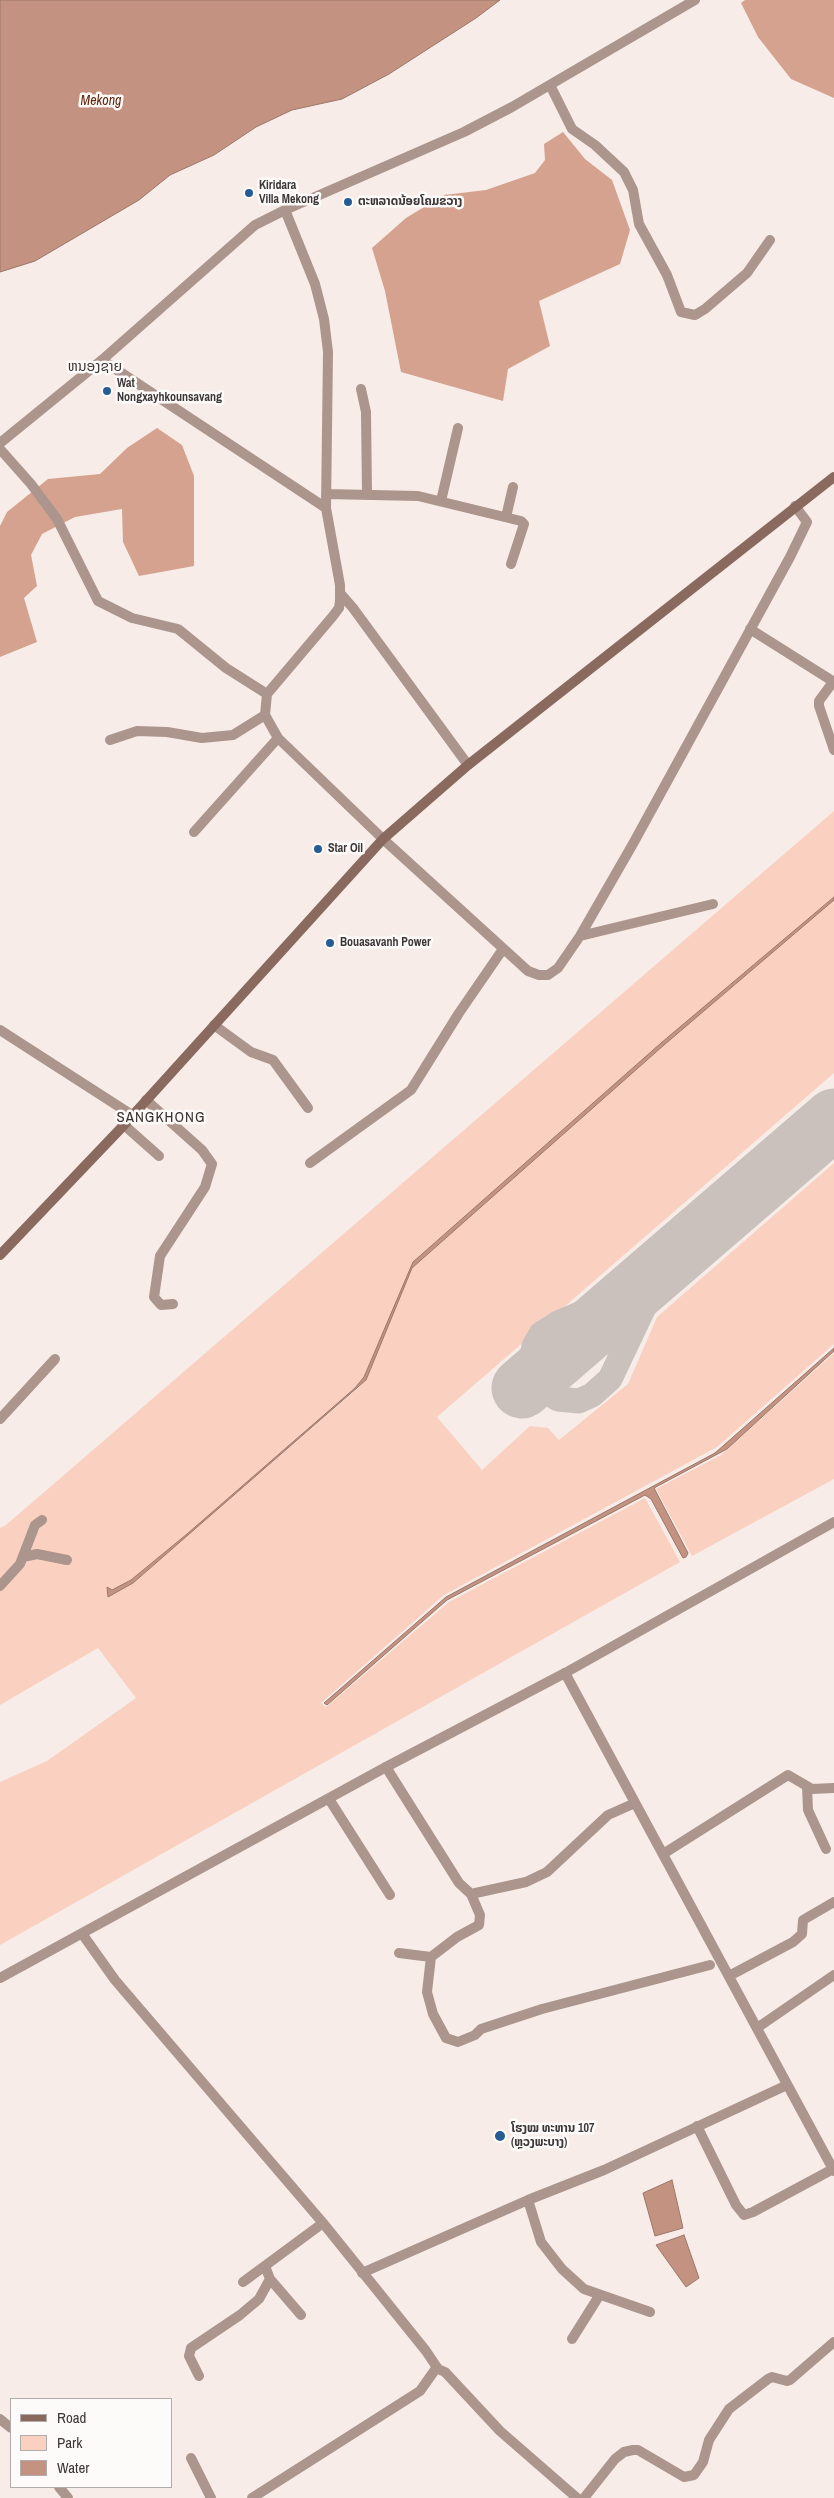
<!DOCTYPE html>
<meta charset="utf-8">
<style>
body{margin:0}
#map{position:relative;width:834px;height:2498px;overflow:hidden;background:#f7ece7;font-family:"Archivo Narrow",sans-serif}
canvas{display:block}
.legend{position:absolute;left:10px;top:2398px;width:162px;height:90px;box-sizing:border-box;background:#fdfbfa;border:1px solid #b0adac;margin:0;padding:6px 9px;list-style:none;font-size:15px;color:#3d3837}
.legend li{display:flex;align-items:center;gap:10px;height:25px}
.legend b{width:25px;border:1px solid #b0adac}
</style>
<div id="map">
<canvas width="834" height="2498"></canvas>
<ul class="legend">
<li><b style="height:6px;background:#8a6a5e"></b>Road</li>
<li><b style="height:14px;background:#fad0c1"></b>Park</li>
<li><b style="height:14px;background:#c39280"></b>Water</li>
</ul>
</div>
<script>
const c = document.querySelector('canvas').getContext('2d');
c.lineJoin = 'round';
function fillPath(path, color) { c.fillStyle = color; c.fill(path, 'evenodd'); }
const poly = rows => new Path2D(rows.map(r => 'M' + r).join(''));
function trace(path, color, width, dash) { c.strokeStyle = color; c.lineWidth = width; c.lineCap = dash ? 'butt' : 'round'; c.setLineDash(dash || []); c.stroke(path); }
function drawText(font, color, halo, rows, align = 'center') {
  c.font = font + ' "Archivo Narrow","Noto Sans Lao",sans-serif'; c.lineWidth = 5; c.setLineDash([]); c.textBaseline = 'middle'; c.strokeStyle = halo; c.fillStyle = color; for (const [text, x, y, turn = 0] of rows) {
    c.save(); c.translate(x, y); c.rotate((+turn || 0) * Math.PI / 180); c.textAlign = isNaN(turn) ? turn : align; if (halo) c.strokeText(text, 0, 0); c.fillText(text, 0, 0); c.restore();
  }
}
fillPath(poly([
 [834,811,834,897,661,1043,413,1262,364,1377,355,1388,187,1534,131,1580,112,1590,107,1588,108,1597,133,1583,357,1389,366,1380,412,1268,664,1045,834,900,834,1073,437,1417,482,1470,530,1426,548,1428,559,1440,628,1384,657,1317,834,1163,834,1344,717,1447,444,1595,321,1703,326,1707,449,1602,645,1498,680,1562,0,1945,0,1782,47,1761,136,1698,98,1648,0,1705,0,1528,6,1525],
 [834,1353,834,1479,692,1556,656,1489,721,1455]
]), '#fad0c1');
fillPath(poly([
 [745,0,834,0,834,98,791,79,758,37,741,3],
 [563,132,585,159,612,180,630,230,620,264,539,301,550,346,508,369,503,401,401,372,385,291,372,248,406,218,444,195,486,190,535,173,545,160,544,144],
 [157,428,182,445,194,476,194,566,139,576,123,542,122,509,75,517,42,534,31,555,37,586,24,598,37,642,0,657,0,526,7,512,48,479,100,474,127,448]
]), '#d4a28f');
const water = poly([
 [0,0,500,0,476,18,389,74,342,99,292,110,256,127,214,155,170,175,139,200,35,261,0,272,0,0],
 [834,897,834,900,664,1045,412,1268,366,1380,133,1583,108,1597,107,1587,112,1590,131,1580,187,1534,355,1388,364,1377,413,1262,661,1043,834,897],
 [834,1348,834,1351,727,1449,654,1488,688,1553,686,1557,683,1558,651,1499,645,1495,447,1600,327,1705,324,1703,446,1597,715,1453,834,1348],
 [672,2180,683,2228,655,2236,643,2193,672,2180],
 [684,2235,699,2278,686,2287,656,2245,684,2235]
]);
fillPath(water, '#c39280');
trace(water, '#9b776a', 1);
trace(poly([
 [636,1290,558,1323,541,1334,534,1346,531,1360,535,1377,544,1391,558,1399,579,1401,592,1395,610,1379,659,1276,669,1260,680,1251]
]), '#cac1bd', 25);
trace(poly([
 [522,1388,834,1119]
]), '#cac1bd', 61);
trace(poly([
 [550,85,572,129,595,145,624,172,633,190,639,224,667,275,681,312,695,315,705,309,747,273,770,240],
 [285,210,315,284,324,319,328,352,326,508,340,585,340,601,339,608,333,616,267,694,265,715,278,738,383,839,528,971,539,975,548,975,558,968,580,936,634,842,790,557,807,522,795,506],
 [102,360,326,508],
 [361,389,366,412,367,494],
 [0,443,102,360,255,225,285,210,464,132,512,107,695,0],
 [0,449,31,484,57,519,98,601,132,618,178,629,226,668,267,694],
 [326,494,418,496,521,521,524,524,511,564],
 [441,501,458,428],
 [506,517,513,487],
 [340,593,353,608,468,765],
 [750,629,834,682],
 [833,682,819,701,819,706,834,750],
 [110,740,137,731,167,732,202,738,233,735,265,715],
 [194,832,278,738],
 [580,936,713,904],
 [214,1025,251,1052,273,1060,308,1108],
 [0,1030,132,1115],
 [146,1100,202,1150,212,1164,205,1187,160,1256,154,1297,161,1305,173,1304],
 [124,1125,159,1156],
 [310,1163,411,1090,459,1013,503,949],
 [0,1419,55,1359],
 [23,1557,37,1554,67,1560],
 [0,1586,20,1564,35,1525,42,1520],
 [565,1673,834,2171],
 [386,1767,459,1883,471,1894,480,1915,479,1925,457,1937,431,1957,427,1992,433,2014,446,2038,458,2042,475,2035,481,2029,542,2009,710,1965],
 [807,1787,808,1810,826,1849],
 [329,1799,390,1895],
 [663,1854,788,1775,812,1789,834,1788],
 [471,1894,526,1882,547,1872,608,1815,635,1803],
 [83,1935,115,1980,323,2223,426,2351,438,2369,445,2372,500,2431,577,2498],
 [399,1953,431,1957],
 [729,1976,793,1942,802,1934,803,1920,834,1902],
 [757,2028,834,1975],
 [697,2126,736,2205,744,2215,753,2212,833,2169],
 [528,2200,541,2242,562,2269,584,2289,650,2312],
 [362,2273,528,2200,604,2170,787,2085],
 [270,2279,301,2315],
 [243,2282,323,2223],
 [572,2339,599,2296],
 [199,2376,189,2356,191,2348,240,2315,259,2299,270,2279,265,2266],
 [0,2419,11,2428],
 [191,2458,211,2498],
 [59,2487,68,2498],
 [252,2498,420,2391,437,2367],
 [584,2498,615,2459,624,2452,633,2450,638,2450,684,2477,694,2475,703,2462,709,2440,729,2409,768,2379,772,2377,787,2381,790,2380,834,2342]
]), '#ab958d', 10);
trace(poly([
 [0,1978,386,1767,565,1673,834,1522]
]), '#ab958d', 10);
trace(poly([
 [0,1255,124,1125,383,839,468,765,834,477]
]), '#8a6a5e', 10);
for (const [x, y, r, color] of [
 [249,193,5,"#245c93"],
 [348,202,5,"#245c93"],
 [107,391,5,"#245c93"],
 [318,849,5,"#245c93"],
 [330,943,5,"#245c93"],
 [500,2136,6,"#245c93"]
]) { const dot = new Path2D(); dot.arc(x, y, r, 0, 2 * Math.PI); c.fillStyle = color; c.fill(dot); trace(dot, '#fdfbfa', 2); }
drawText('bold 12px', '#3d3837', '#fdfbfa', [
 ["Kiridara",259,186],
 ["Villa Mekong",259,200],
 ["ຕະຫລາດນ້ອຍໂຄມຂວາງ",358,202],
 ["Wat",117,384],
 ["Nongxayhkounsavang",117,398],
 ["Star Oil",328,849],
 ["Bouasavanh Power",340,943],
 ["ໂຮງໝ ທະຫານ 107",511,2129],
 ["(ຫຼວງພະບາງ)",511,2143]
], 'left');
drawText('italic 14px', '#62260c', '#fdfbfa', [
 ["Mekong",101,101]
]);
drawText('14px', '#3c3330', '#fdfbfa', [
 ["ຫນອງຊາຍ",95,367]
]);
c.letterSpacing = '1px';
drawText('15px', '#3c3330', '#fdfbfa', [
 ["SANGKHONG",161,1118]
]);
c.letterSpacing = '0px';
</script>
